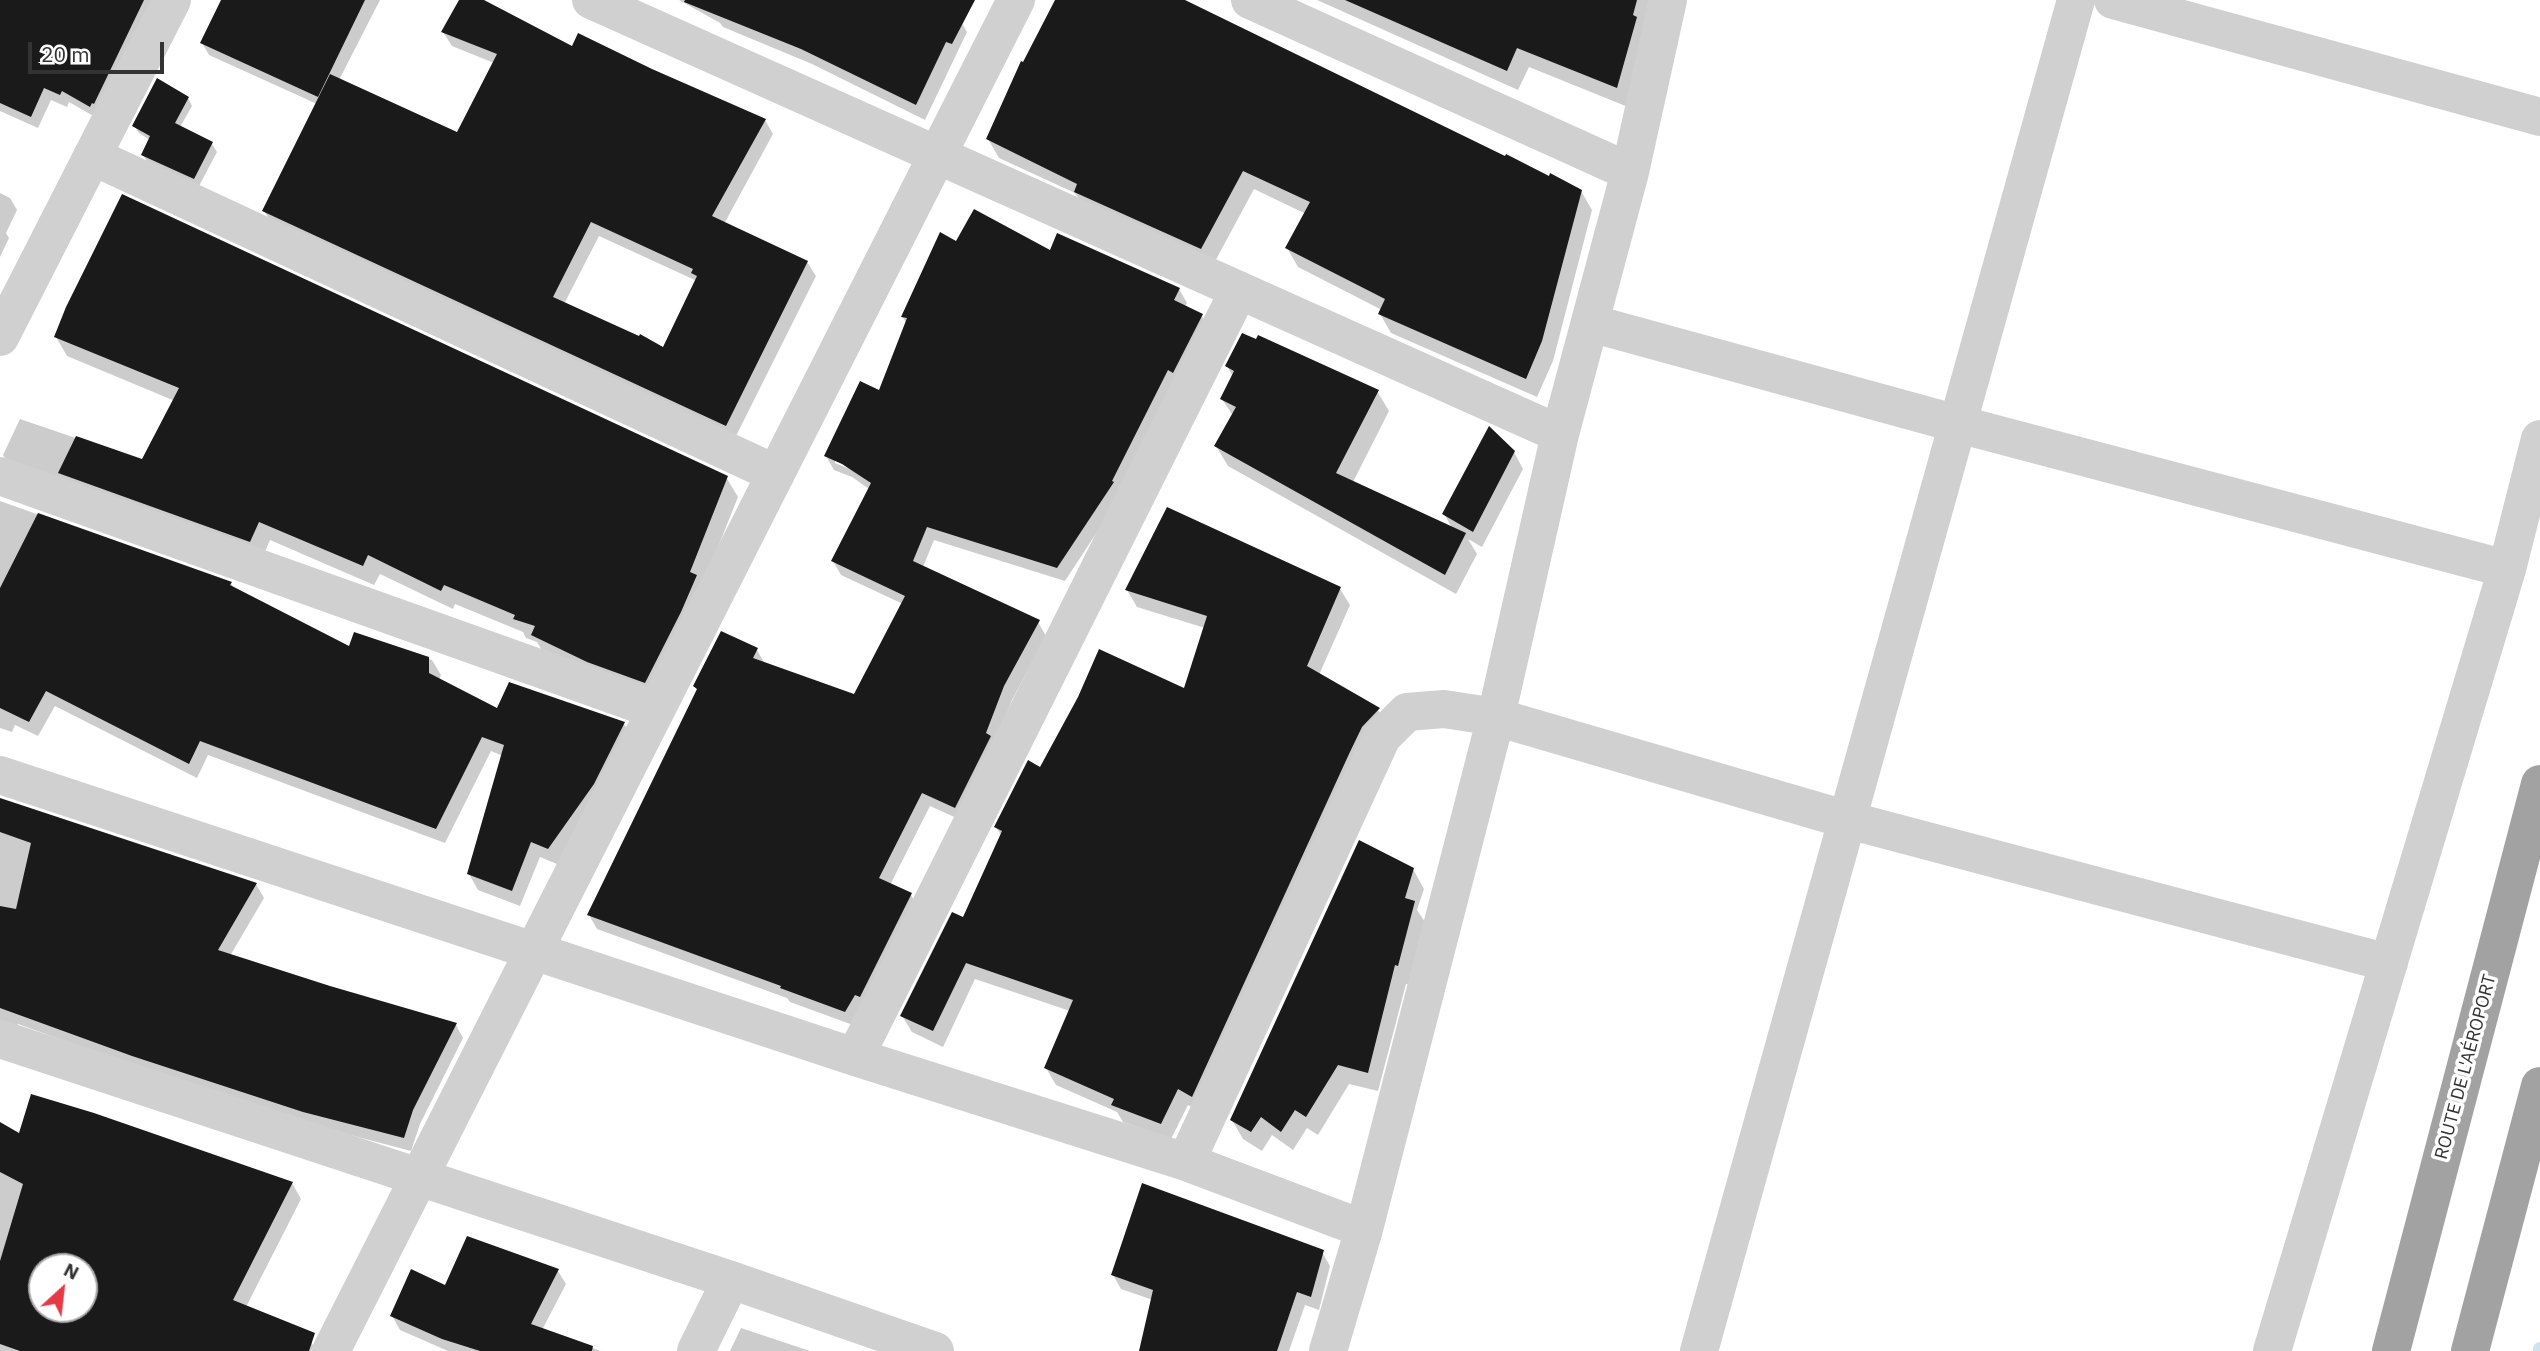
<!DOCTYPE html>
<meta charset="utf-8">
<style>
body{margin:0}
#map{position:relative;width:2540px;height:1351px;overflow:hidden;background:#fff;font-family:"IBM Plex Sans",sans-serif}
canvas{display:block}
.north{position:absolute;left:28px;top:1253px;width:70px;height:70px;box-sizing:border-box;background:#fff;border:2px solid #adadad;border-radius:50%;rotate:27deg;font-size:19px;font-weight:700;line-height:28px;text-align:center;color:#333}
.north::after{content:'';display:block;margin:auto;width:24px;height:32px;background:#e63946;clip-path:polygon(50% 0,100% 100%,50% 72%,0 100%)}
.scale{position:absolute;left:28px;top:42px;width:136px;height:32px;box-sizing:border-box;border:4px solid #333;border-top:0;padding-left:9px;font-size:21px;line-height:24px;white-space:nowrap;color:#333;-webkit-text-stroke:5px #fff;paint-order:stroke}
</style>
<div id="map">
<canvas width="2540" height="1351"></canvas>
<div class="north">N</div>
<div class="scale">20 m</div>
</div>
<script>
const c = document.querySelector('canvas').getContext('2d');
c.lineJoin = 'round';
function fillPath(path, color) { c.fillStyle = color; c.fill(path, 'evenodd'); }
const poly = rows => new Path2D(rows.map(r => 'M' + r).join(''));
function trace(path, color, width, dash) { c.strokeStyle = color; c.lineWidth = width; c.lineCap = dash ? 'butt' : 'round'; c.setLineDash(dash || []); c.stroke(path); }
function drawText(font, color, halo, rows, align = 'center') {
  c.font = font + ' "IBM Plex Sans",sans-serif'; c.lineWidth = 7; c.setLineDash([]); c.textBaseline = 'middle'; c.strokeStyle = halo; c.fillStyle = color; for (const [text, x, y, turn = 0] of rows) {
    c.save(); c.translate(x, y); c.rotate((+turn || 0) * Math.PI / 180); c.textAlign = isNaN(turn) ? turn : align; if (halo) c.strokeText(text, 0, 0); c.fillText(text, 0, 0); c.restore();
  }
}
fillPath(poly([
 [0,0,156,0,97,118,69,102,67,107,51,100,38,128,0,111],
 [223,0,380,0,339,80,458,134,494,63,452,46,443,32,461,0,479,0,572,48,651,71,765,120,773,134,724,224,807,262,816,276,734,440,273,225,264,211,317,104,209,55,202,43],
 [599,236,697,281,663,350,564,304],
 [679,0,924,0,958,16,967,32,925,120,812,64,723,27,720,23],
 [1057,0,1178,0,1549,179,1581,191,1592,210,1553,361,1537,397,1391,333,1380,314,1382,310,1298,267,1287,248,1306,214,1254,189,1212,267,1087,211,1075,193,999,158,988,139],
 [1317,0,1653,0,1628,107,1529,67,1518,90],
 [188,98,192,106,180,127,212,144,217,152,199,186,148,163,143,155,150,140,139,133,134,125],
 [0,193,10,198,17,210,6,233,9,238,0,257],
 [957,243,1051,252,1179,289,1187,303,1185,307,1201,315,1209,329,1120,497,1065,581,934,540,923,567,1038,622,1046,636,1012,700,963,821,930,806,890,885,911,895,919,909,853,1025,790,1002,787,998,597,929,589,915,698,691,695,686,722,633,757,650,765,664,855,696,903,604,841,575,833,561,869,489,852,477,834,470,826,456,880,393,907,324,902,316],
 [835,459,850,469,835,463],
 [56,337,726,477,738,497,656,702,544,654,537,642,526,638,523,632,455,604,453,609,380,574,374,585,270,540,261,561,15,474,3,455,20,419,143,461,175,401,67,356],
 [1227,366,1377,391,1389,411,1353,482,1452,528,1444,514,1514,452,1523,469,1482,547,1468,539,1477,554,1456,594,1228,466,1216,446,1233,416,1222,399,1233,377],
 [0,501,231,583,234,589,349,648,355,634,432,660,441,675,439,680,498,710,624,724,633,739,557,864,540,857,520,906,478,890,469,874,503,756,491,751,445,843,208,755,197,778,55,706,38,736,15,725,12,732,0,728],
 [1340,589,1350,605,1319,675,1378,710,1388,726,1201,1113,1188,1105,1171,1139,1123,1122,1117,1112,1056,1085,1046,1068,1070,1011,975,979,943,1047,912,1032,902,1016,964,919,1001,835,996,827,1041,769,1185,691,1205,628,1137,607,1127,590],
 [0,800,256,884,264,898,230,956,456,1025,463,1038,420,1124,411,1151,312,1125,142,1069,18,1024,18,1027,0,1021],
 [1413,869,1424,889,1417,910,1425,922,1409,984,1406,984,1378,1091,1349,1084,1318,1135,1307,1128,1293,1150,1272,1135,1262,1151,1243,1139,1232,1120],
 [0,1124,20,1135,292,1183,301,1199,246,1307,305,1331,314,1347,311,1351,0,1351],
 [42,1267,84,1267,84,1309,42,1309],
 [468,1238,558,1271,566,1284,542,1330,601,1351,448,1351,400,1330,392,1316,446,1287],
 [1322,1252,1330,1266,1319,1310,1305,1305,1289,1351,1146,1351,1153,1300,1121,1289,1113,1275],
 [741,1328,810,1351,730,1351]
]), '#0003');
trace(poly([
 [2540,1351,2540,1349]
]), '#cfe2ee', 14);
fillPath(poly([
 [0,0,144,0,94,104,92,103,90,107,62,91,60,95,44,88,31,117,0,103],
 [221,0,365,0,318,97,200,43],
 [459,0,484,0,572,46,578,33,652,69,766,119,712,216,808,261,726,426,262,211,330,74,457,132,497,54,441,32],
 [591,222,693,269,691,273,697,276,663,347,640,334,639,336,553,297],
 [685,0,975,0,952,44,946,42,916,105,801,49,684,2],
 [1055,0,1185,0,1505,156,1506,154,1549,176,1550,173,1582,190,1542,341,1526,379,1378,314,1385,299,1285,248,1310,202,1243,171,1201,249,1074,192,1077,184,986,139,1021,61,1023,62],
 [1345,0,1637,0,1633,15,1637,17,1617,88,1517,48,1507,71],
 [157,78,189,97,175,123,213,142,194,179,141,155,150,136,132,126],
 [122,194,728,476,690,572,697,575,681,612,645,683,587,662,531,635,535,626,513,619,515,615,444,585,441,591,368,555,363,566,259,522,250,542,58,473,76,436,142,459,179,388,54,337,66,307],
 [974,209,1050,250,1057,233,1180,288,1174,300,1203,314,1173,373,1168,370,1112,481,1114,482,1057,568,927,527,913,561,1040,620,1004,686,986,733,991,736,955,808,922,793,879,878,912,893,860,997,855,995,845,1012,780,988,781,986,587,915,697,689,693,686,721,631,758,648,753,658,854,694,905,596,831,561,871,483,842,464,824,456,860,381,879,390,907,318,901,317,940,232,956,241],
 [1242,333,1256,339,1258,335,1379,390,1336,473,1466,533,1445,575,1214,446,1236,407,1220,399,1234,371,1225,366],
 [1489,426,1515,451,1473,532,1442,514],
 [1167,507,1341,587,1307,666,1380,708,1362,727,1349,754,1192,1097,1178,1089,1161,1124,1111,1105,1114,1099,1044,1068,1073,1000,966,963,933,1031,900,1016,952,912,963,917,1002,831,994,827,1028,760,1040,767,1078,697,1099,649,1184,688,1207,616,1125,590],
 [38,513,232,582,230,585,349,646,354,632,429,657,429,673,497,708,509,682,625,722,594,784,548,849,531,842,512,891,467,874,504,745,482,737,436,829,200,741,189,764,46,691,29,722,0,708,0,588],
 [0,798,257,883,218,950,330,986,457,1023,413,1110,404,1138,303,1112,132,1056,0,1008,0,906,16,909,31,843,0,832],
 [1359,840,1414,868,1405,898,1415,901,1398,966,1395,965,1368,1073,1338,1065,1306,1117,1295,1110,1281,1132,1261,1117,1251,1132,1230,1120],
 [31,1094,94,1113,293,1182,233,1300,315,1333,309,1351,20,1351,0,1344,0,1261,23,1184,0,1172,0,1122,19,1133],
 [42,1267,84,1267,84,1309,42,1309],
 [1142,1183,1324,1250,1311,1297,1297,1292,1277,1351,1139,1351,1153,1290,1111,1275],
 [467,1236,559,1269,531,1324,593,1346,592,1351,480,1351,442,1339,390,1316,411,1269,445,1285]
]), '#1a1a1a');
trace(poly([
 [591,0,1560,434],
 [1250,0,1630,172],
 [2113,0,2540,117],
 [92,156,776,474],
 [1590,323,1958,424,2507,569],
 [0,337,172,0],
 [0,476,656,710],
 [0,775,855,1057,1186,1162,1364,1229],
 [0,1039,731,1280,935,1351],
 [855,1057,1239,290],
 [1186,1162,1382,737,1407,712,1444,709,1496,717,1848,820,2389,963],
 [331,1351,1016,0],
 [696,1351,731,1280],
 [1328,1351,1364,1229,1496,717,1560,434,1630,172,1668,0],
 [1699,1351,2076,0],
 [2272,1351,2507,569,2540,439]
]), '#d0d0d0', 38);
trace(poly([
 [2391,1351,2540,784],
 [2470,1351,2540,1086]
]), '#a2a2a2', 38);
drawText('18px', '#333', '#fff', [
 ["ROUTE DE L'AÉROPORT",2466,1067,-75]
]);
</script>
